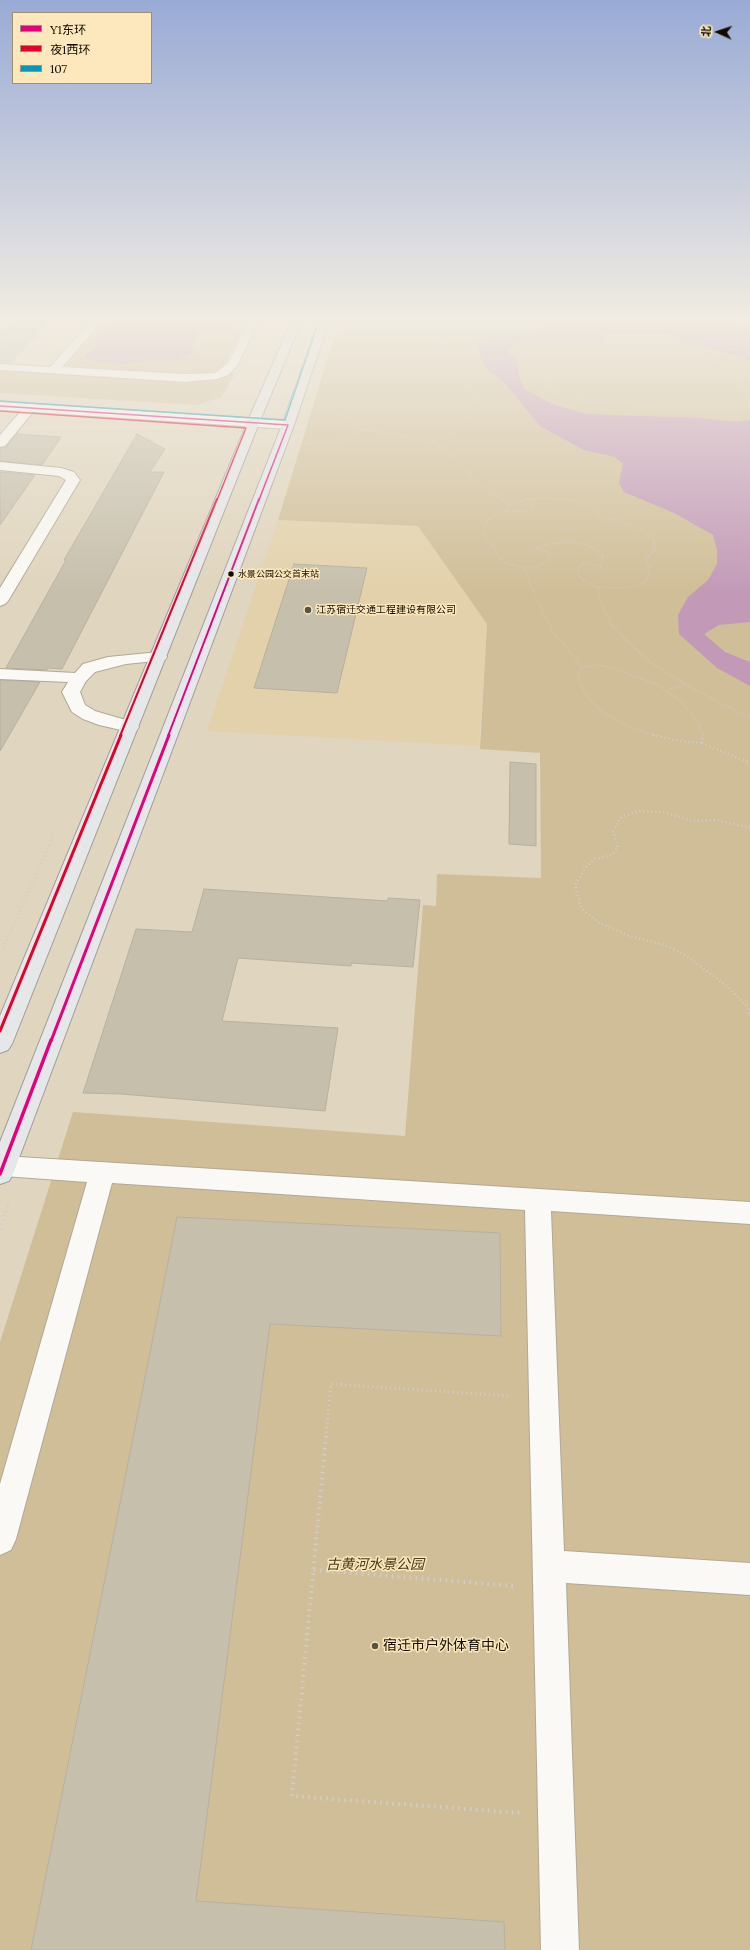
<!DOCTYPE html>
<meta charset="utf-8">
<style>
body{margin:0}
#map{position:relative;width:750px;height:1950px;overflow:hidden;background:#e0d5be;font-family:Lora,"Noto Sans SC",serif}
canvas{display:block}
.legend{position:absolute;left:12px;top:12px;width:140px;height:72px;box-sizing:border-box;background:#fce8bc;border:1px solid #9e9071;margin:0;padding:5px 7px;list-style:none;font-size:12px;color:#120b00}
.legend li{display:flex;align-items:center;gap:8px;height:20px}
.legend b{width:20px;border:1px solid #9e9071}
.north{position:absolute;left:698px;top:12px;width:40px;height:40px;-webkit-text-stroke:3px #fce8bc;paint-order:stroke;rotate:273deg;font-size:11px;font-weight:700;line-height:16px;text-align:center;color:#120b00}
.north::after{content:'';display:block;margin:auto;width:14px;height:18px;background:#120b00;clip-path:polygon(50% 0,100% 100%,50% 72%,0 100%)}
</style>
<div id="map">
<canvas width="750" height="1950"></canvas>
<ul class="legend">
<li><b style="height:5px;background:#e5007d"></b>Y1东环</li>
<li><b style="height:5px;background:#e4002b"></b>夜1西环</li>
<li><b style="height:5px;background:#0299b9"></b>107</li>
</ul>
<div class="north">北</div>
</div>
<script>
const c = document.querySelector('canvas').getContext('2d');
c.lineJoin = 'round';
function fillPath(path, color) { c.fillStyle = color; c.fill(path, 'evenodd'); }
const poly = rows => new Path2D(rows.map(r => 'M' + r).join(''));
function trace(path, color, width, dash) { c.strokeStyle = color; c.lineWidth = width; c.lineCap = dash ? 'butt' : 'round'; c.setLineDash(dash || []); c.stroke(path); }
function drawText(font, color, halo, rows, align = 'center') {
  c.font = font + ' Lora,"Noto Sans SC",serif'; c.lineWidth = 3; c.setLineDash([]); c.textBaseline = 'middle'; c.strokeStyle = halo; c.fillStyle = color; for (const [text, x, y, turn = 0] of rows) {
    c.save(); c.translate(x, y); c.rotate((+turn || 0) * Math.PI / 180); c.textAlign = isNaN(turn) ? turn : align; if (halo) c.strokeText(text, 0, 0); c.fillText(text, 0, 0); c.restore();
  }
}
fillPath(poly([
 [278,520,418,526,487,624,479,746,207,731]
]), '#e3d1ab');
fillPath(poly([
 [105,318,248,318,224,365,214,372,197,374,61,366],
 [340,318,750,318,750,1950,0,1950,0,1342,73,1112,405,1136,423,905,436,906,437,874,541,878,540,753,480,749,487,624,418,526,278,520],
 [0,370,198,381,220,379,236,372,222,397,196,405,0,393]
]), '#d0be98');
fillPath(poly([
 [122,318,229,318,236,324,231,330,222,331,205,329,199,332,195,336,197,339,192,343,191,346,194,348,193,353,173,361,152,359,126,364,102,362,86,358,86,355,96,347,93,342,98,334,104,330,111,322],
 [536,318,704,318,719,323,750,324,750,360,718,350,681,343,678,335,604,333,605,341,547,337,514,343,507,352,516,359,519,376,524,389,552,404,585,414,700,418,737,422,750,420,750,622,719,625,704,634,725,652,750,662,750,686,717,668,679,634,678,615,688,597,708,580,717,564,717,550,713,535,674,513,624,492,619,483,623,464,615,457,584,450,540,426,503,381,485,368,477,344,486,337,507,337,538,332,541,330,541,325]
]), '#c29ab8');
const building = poly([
 [17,318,52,318,10,363,0,363,0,334,17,318],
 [16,434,61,437,42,465,0,461,0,448,6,447,16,434],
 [137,434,165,449,150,472,164,472,62,669,48,668,47,670,6,668,66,560,64,560,137,434],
 [0,472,35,475,0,525,0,472],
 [294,564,367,568,337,693,254,688,294,564],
 [0,680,40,682,0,751,0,680],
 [510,762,536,764,536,846,509,844,510,762],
 [204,889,388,901,388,898,420,900,413,967,351,963,351,966,238,958,222,1021,338,1028,325,1111,121,1094,83,1093,136,929,192,932,204,889],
 [177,1217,500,1233,501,1336,270,1324,196,1901,504,1922,505,1950,31,1950,177,1217]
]);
fillPath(building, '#c6bfac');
trace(building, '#b8b09e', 1);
const minor = poly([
 [94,318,105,318,62,367,185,374,215,373,228,363,250,318,260,318,237,366,228,375,217,379,185,382,0,370,0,364,50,367,94,318],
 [0,402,288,421,294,425,288,429,33,412,5,446,0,447,0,435,21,411,0,410,0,402],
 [0,462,61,468,74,472,80,480,8,601,5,604,0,606,0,588,66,480,59,476,0,470,0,462],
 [159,652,165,654,167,657,165,660,126,664,95,672,86,681,80,692,85,705,95,711,136,723,139,727,136,731,130,732,99,725,83,719,72,712,62,692,68,682,0,679,0,669,75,673,83,664,108,657,159,652],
 [3,1156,750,1202,750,1224,551,1211,564,1551,750,1563,750,1595,566,1583,579,1950,541,1950,525,1210,112,1183,16,1539,11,1550,0,1555,0,1484,87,1182,3,1176,0,1175,0,1157,3,1156]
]);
const major = poly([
 [293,318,303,318,259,423,12,1044,8,1050,0,1053,0,1016,247,423,293,318],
 [320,318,330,318,294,425,13,1174,9,1181,0,1184,0,1142,282,425,320,318]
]);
trace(minor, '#b1a896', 2);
trace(major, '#9e9d9d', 2);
trace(poly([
 [495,318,536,343,569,351,682,356,718,360,737,370,750,407],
 [43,332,57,333],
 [608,342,674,344],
 [674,343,703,343,705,348,748,350,750,355],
 [561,350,551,356,547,364,546,375,551,388,563,397,597,402,742,410,750,407],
 [610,352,607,335,672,336,677,355],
 [741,380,750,381],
 [356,428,425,439,437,444,467,470,479,485,503,500],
 [433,442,451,432,469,415,477,398,466,382,444,362,441,343,450,333,497,321],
 [305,444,338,441,350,435,356,429,354,422,347,417,334,412,318,410],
 [525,500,544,498,570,500]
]), '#d2cec7', 1.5, [0.5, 1.5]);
trace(poly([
 [501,499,510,505],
 [528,499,510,505,506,511,493,516,487,521,484,530,485,537,495,547,497,555,506,563,525,568,536,567,547,562,551,557,546,551,535,549,548,544,575,542,590,546,603,556,601,568,593,564,584,563,577,569,580,578,597,587,620,588,640,585,648,578,650,571,646,560,655,548,653,539,642,530,618,520,603,519,595,510,581,503,566,499],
 [507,511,526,511,532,508,533,505,529,499],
 [525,568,534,593,552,630,582,667],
 [597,587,599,598,612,626,651,663,692,688,750,718],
 [667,691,685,684],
 [657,736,629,727,600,710,585,694,578,677,582,667,599,665,611,667,658,685,682,702,698,722,703,736]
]), '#d2cec7', 2, [0.5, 2]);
trace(poly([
 [653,735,679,741,702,743],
 [702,743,750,763],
 [702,743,703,735],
 [750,828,717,820,693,821,663,812,637,811,620,818,613,831,618,847,612,855,595,859,586,867,575,885,581,908,598,922,627,935,664,945,687,956,728,987,746,1005,750,1015],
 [0,955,54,834]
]), '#d2cec7', 2.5, [1, 3]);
trace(poly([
 [0,1229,10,1199],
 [326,1437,331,1384,511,1396]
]), '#d2cec7', 3, [1, 3.5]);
trace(poly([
 [326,1436,292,1796,520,1813],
 [314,1570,515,1586]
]), '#d2cec7', 4, [1.5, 4.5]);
fillPath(minor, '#faf9f5');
fillPath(major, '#e6e7e9');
trace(poly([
 [0,406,288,425,259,500]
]), '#e5007d', 1.5);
trace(poly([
 [168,736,259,499]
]), '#e5007d', 2);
trace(poly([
 [51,1041,169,735]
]), '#e5007d', 3);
trace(poly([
 [0,1174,51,1040]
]), '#e5007d', 3.5);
trace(poly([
 [0,411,246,428,217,500]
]), '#e4002b', 1.5);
trace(poly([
 [120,736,217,499]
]), '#e4002b', 2);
trace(poly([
 [0,1031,121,735]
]), '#e4002b', 3);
trace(poly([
 [0,401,285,420,320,318]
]), '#0299b9', 1.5);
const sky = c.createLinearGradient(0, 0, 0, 591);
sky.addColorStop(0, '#99aad5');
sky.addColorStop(0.54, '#f1ece2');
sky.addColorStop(1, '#f1ece200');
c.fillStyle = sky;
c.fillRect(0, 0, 750, 591);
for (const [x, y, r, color] of [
 [231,574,3.5,"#120b00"],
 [308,610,4,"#5a5242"],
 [375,1646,4,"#5a5242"]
]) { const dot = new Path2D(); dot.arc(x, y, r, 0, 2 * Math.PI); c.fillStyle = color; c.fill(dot); trace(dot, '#fce8bc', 1.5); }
drawText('9px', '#120b00', '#fce8bc', [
 ["水景公园公交首末站",238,574]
], 'left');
drawText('10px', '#120b00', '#fce8bc', [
 ["江苏宿迁交通工程建设有限公司",316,610]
], 'left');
drawText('italic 14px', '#463818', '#fce8bc', [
 ["古黄河水景公园",375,1565]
]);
drawText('14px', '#120b00', '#fce8bc', [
 ["宿迁市户外体育中心",383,1646]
], 'left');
</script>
